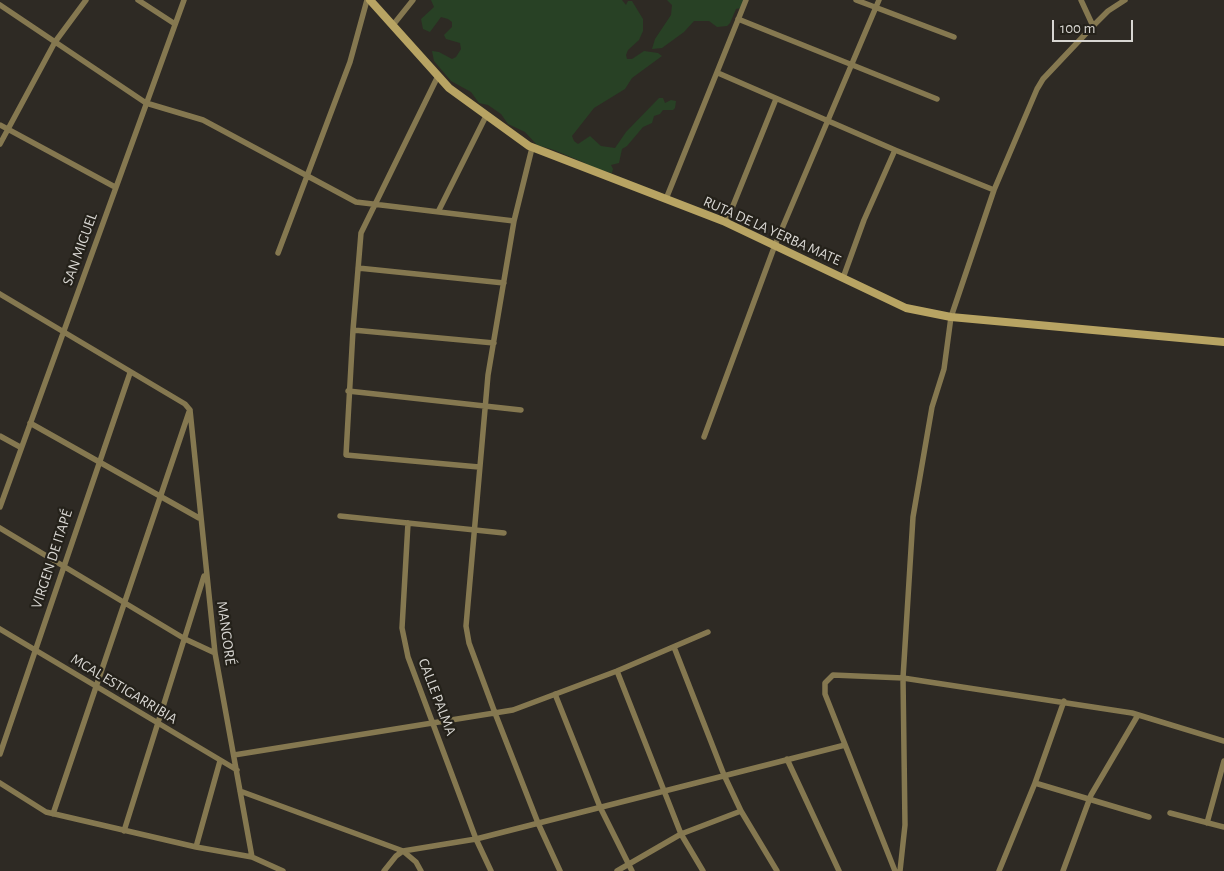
<!DOCTYPE html>
<meta charset="utf-8">
<style>
body{margin:0}
#map{position:relative;width:1224px;height:871px;overflow:hidden;background:#2e2a24;font-family:"Alegreya Sans",sans-serif}
canvas{display:block}
.scale{position:absolute;left:1052px;top:20px;width:81px;height:22px;box-sizing:border-box;border:2px solid #d8d6d2;border-top:0;padding-left:6px;font-size:15px;line-height:18px;white-space:nowrap;color:#d8d6d2;-webkit-text-stroke:4px #24211a;paint-order:stroke}
</style>
<div id="map">
<canvas width="1224" height="871"></canvas>
<div class="scale">100 m</div>
</div>
<script>
const c = document.querySelector('canvas').getContext('2d');
c.lineJoin = 'round';
function fillPath(path, color) { c.fillStyle = color; c.fill(path, 'evenodd'); }
const poly = rows => new Path2D(rows.map(r => 'M' + r).join(''));
function trace(path, color, width, dash) { c.strokeStyle = color; c.lineWidth = width; c.lineCap = dash ? 'butt' : 'round'; c.setLineDash(dash || []); c.stroke(path); }
function drawText(font, color, halo, rows, align = 'center') {
  c.font = font + ' "Alegreya Sans",sans-serif'; c.lineWidth = 4.5; c.setLineDash([]); c.textBaseline = 'middle'; c.strokeStyle = halo; c.fillStyle = color; for (const [text, x, y, turn = 0] of rows) {
    c.save(); c.translate(x, y); c.rotate((+turn || 0) * Math.PI / 180); c.textAlign = isNaN(turn) ? turn : align; if (halo) c.strokeText(text, 0, 0); c.fillText(text, 0, 0); c.restore();
  }
}
fillPath(poly([
 [431,0,622,0,626,5,628,1,632,1,643,19,643,31,639,40,628,50,626,55,627,59,632,59,644,51,658,53,662,56,632,78,625,89,594,108,572,136,574,141,578,144,590,136,601,146,615,148,626,132,659,98,663,98,665,103,671,100,676,101,675,108,673,110,663,110,660,114,654,116,652,123,643,127,627,146,622,149,619,163,611,165,613,169,612,173,591,168,585,163,554,150,537,145,525,132,508,124,501,114,488,105,479,103,471,92,451,81,434,61,432,51,439,52,452,59,456,57,461,49,460,43,446,39,444,35,452,27,452,22,448,19,441,17,430,32,423,29,421,19,434,7],
 [667,0,746,0,745,7,736,9,730,23,727,26,717,27,709,21,694,21,684,32,662,48,652,49,655,39,671,15,672,5]
]), '#284125');
trace(poly([
 [138,0,175,24],
 [856,0,954,37],
 [1081,0,1093,26],
 [0,5,146,103,203,120,356,202,514,221],
 [738,19,937,99],
 [393,25,413,0],
 [718,73,895,150,994,190],
 [0,125,115,187],
 [0,144,55,42,86,0],
 [532,148,514,221,488,375,466,626,469,643,495,713,538,823,560,871],
 [666,199,746,0],
 [438,212,486,116],
 [726,223,776,99],
 [278,253,350,62,367,0],
 [358,268,504,283],
 [843,278,864,220,895,150],
 [0,294,185,404,190,410],
 [353,330,361,233,438,76],
 [348,391,521,410],
 [190,410,215,653,252,857],
 [30,423,199,518],
 [0,436,20,447],
 [704,437,775,245,879,0],
 [479,467,346,455,353,330,494,343],
 [0,507,184,0],
 [340,516,504,533],
 [408,523,402,628,408,657,476,839,491,871],
 [0,528,185,639,215,653],
 [0,629,237,770],
 [674,647,724,775,741,811],
 [617,671,681,834,741,811,777,871],
 [555,694,600,807,632,871],
 [0,754,130,373],
 [234,755,513,710,617,671,708,632],
 [787,759,839,871],
 [0,783,46,812,196,847,252,857,283,871],
 [1035,783,1064,701],
 [240,791,403,851,416,862,421,871],
 [1170,813,1224,827],
 [53,814,189,412],
 [1207,823,1224,761],
 [124,831,204,576],
 [196,847,220,761],
 [384,871,396,856,403,851,476,839,845,745],
 [617,871,681,834,703,871],
 [895,871,825,694,825,683,833,675,903,678,913,517,932,407,944,369,951,317,994,190,1037,89,1043,79,1093,26,1108,11,1125,0],
 [900,871,905,825,903,678,1132,713,1224,741],
 [999,871,1035,783,1149,817],
 [1063,871,1091,795,1138,715]
]), '#857850', 5.5);
trace(poly([
 [370,0,449,88,529,146,723,221,906,308,951,317,1224,342]
]), '#b8a463', 8);
drawText('15px', '#d8d6d2', '#24211a', [
 ["RUTA DE LA YERBA MATE",772,231,24],
 ["SAN MIGUEL",80,249,-70],
 ["VIRGEN DE ITAPÉ",52,559,-72],
 ["MANGORÉ",226,633,82],
 ["MCAL ESTIGARRIBIA",124,689,31],
 ["CALLE PALMA",437,697,69]
]);
</script>
